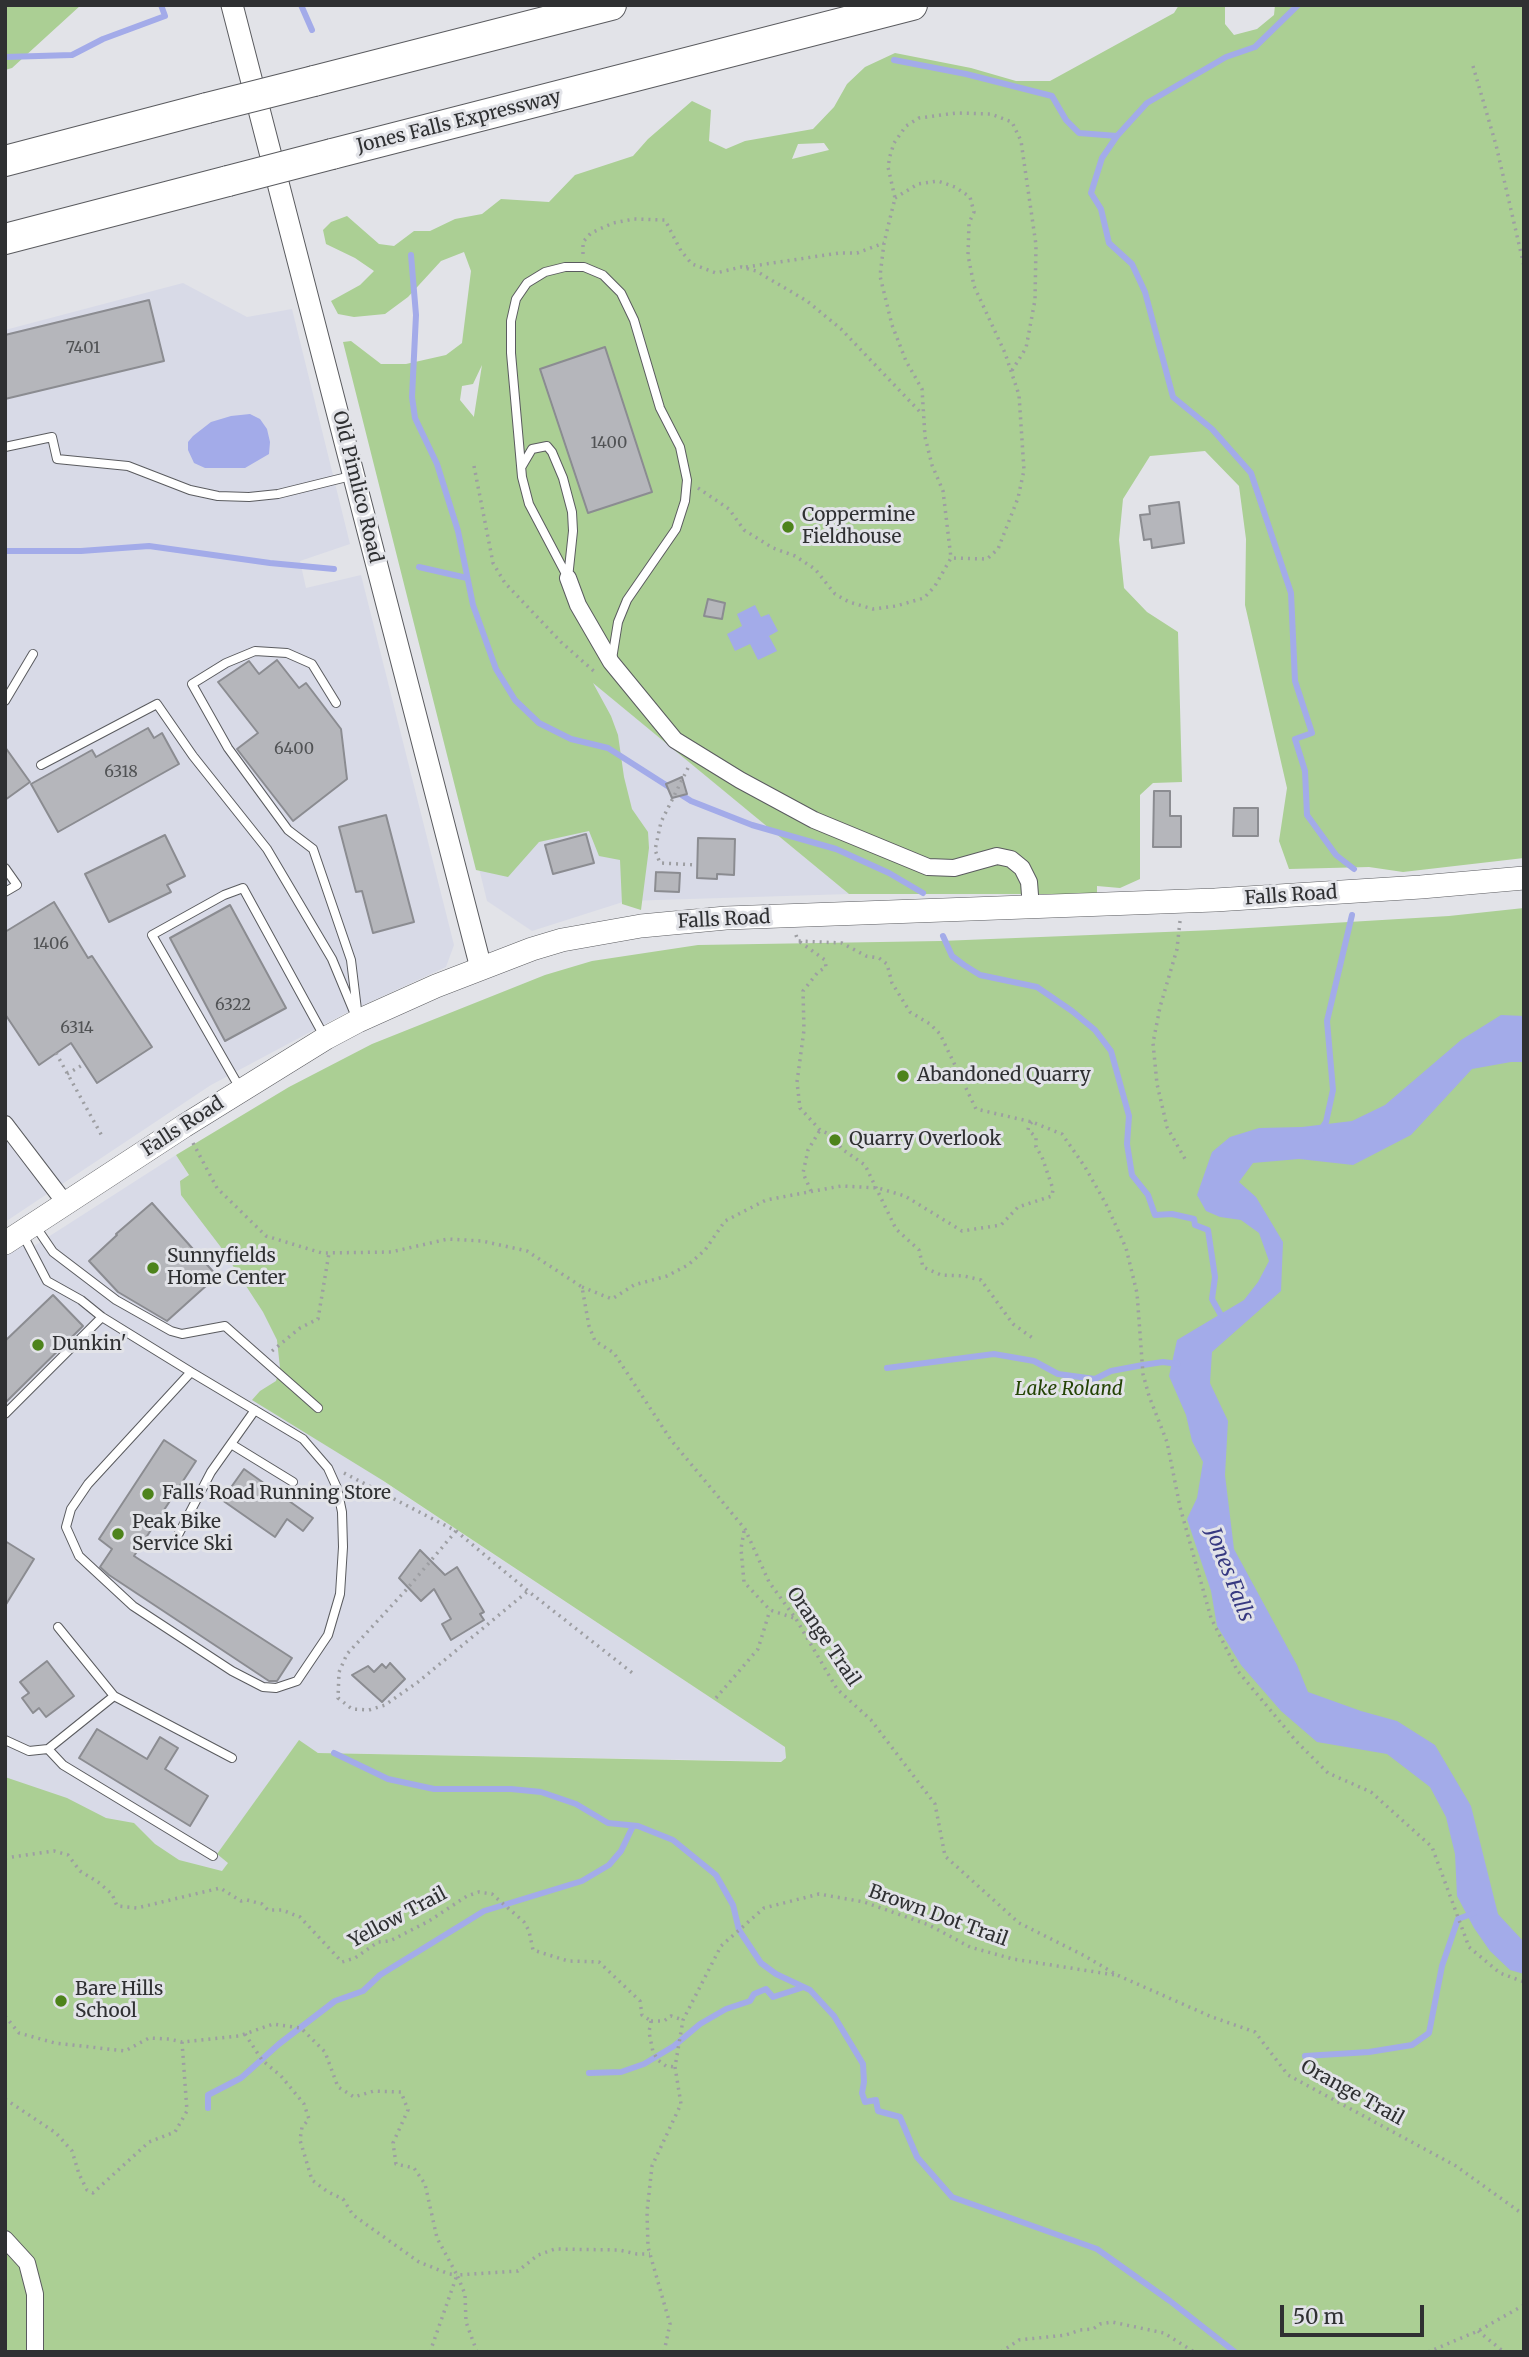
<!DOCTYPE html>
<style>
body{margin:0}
#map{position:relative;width:1529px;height:2357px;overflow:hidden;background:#e2e3e8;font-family:Merriweather,serif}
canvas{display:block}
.frame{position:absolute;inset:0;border:7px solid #2f3032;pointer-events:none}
.scale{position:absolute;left:1280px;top:2305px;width:144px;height:32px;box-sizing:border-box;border:4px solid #2f3032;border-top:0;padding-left:9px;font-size:21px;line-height:24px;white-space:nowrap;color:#2f3032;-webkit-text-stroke:5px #e2e3e8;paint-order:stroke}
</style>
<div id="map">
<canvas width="1529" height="2357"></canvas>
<div class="frame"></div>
<div class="scale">50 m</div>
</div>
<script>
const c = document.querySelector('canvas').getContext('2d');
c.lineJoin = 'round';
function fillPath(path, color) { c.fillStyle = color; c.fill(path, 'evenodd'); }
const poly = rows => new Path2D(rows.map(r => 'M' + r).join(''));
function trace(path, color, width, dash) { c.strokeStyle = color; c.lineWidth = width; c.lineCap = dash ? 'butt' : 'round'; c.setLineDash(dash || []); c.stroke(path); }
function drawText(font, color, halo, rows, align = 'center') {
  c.font = font + ' Merriweather,serif'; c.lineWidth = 6; c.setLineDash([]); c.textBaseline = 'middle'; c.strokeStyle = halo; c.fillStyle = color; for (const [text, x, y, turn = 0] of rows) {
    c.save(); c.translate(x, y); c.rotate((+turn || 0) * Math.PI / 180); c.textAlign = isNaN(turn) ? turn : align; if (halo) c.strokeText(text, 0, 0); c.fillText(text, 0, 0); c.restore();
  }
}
fillPath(poly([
 [183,283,247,317,292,309,350,544,300,561,306,588,361,575,454,945,446,967,344,1014,211,1085,5,1222,5,330],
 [584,675,849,894,626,901,532,931,487,901,441,713],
 [176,1155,383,1481,808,1762,318,1753,299,1741,218,1854,229,1863,5,2136,5,1245,18,1237,31,1248]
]), '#d8dae7');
fillPath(poly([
 [5,5,81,5,12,68,5,70],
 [1179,5,1225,5,1225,24,1234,35,1257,29,1274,15,1275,5,1524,5,1524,858,1403,872,1369,867,1289,869,1279,841,1287,788,1245,605,1246,539,1239,486,1205,451,1150,456,1123,499,1119,540,1124,588,1147,612,1178,632,1182,782,1153,783,1140,795,1140,879,1120,888,1097,886,1097,894,849,894,593,683,611,716,618,735,624,777,632,809,648,832,649,848,641,910,622,904,620,860,599,856,589,831,539,842,508,877,476,870,343,342,351,341,381,364,406,364,446,355,462,343,471,271,464,252,441,261,408,297,385,314,354,317,338,314,331,301,360,285,374,271,355,258,326,244,323,230,331,222,347,216,379,244,394,246,414,231,430,231,455,219,482,214,501,199,549,202,575,175,633,156,648,139,692,101,711,110,709,141,726,149,745,141,813,129,834,107,847,84,865,67,895,53,971,68,1016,81,1050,81,1174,13],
 [824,143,829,150,792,159,798,144],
 [482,365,474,416,474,417,460,400,462,386,473,384],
 [1524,908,1524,2352,5,2352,5,1777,67,1798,106,1818,134,1823,155,1844,179,1860,222,1871,228,1863,217,1854,299,1740,318,1753,781,1762,786,1758,785,1747,382,1480,252,1400,260,1391,276,1381,280,1368,277,1340,263,1312,220,1246,181,1195,180,1181,189,1175,176,1155,289,1087,372,1044,545,975,592,961,698,945,941,941,1215,930,1449,916]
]), '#abcf94');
fillPath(poly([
 [250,414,260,419,267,429,270,442,269,454,245,468,205,468,194,463,188,450,188,442,193,436,211,422,231,416],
 [755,605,761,617,769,614,778,631,769,636,777,651,758,660,750,644,735,651,727,634,742,626,737,614],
 [1501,1015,1524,1016,1524,1062,1511,1062,1472,1069,1411,1135,1353,1165,1299,1159,1253,1163,1239,1182,1256,1197,1283,1242,1281,1291,1212,1352,1210,1383,1228,1421,1225,1475,1234,1549,1297,1665,1308,1692,1361,1711,1397,1721,1435,1745,1471,1806,1498,1914,1524,1942,1524,1974,1510,1970,1490,1951,1474,1928,1457,1896,1455,1854,1446,1817,1430,1787,1387,1754,1317,1742,1281,1711,1241,1665,1217,1626,1211,1591,1187,1519,1197,1498,1203,1462,1192,1441,1186,1415,1169,1376,1177,1340,1244,1300,1258,1282,1269,1261,1259,1233,1241,1220,1220,1217,1206,1211,1197,1195,1212,1152,1230,1137,1259,1128,1302,1127,1352,1121,1385,1105,1461,1040]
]), '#a3abe9');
trace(poly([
 [301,5,312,30],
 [1298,5,1255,47,1226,57,1147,103,1117,136,1102,158,1091,193,1101,209,1109,243,1132,264,1145,292,1173,397,1212,429,1251,473,1291,593,1295,681,1312,733,1295,739,1305,771,1307,815,1336,855,1354,869],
 [5,57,72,55,103,39,165,16,161,5],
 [894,60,966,74,1052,96,1066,120,1079,133,1117,136],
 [411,255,416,315,412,397,415,418,437,464,458,531,473,605,496,669,515,700,539,723,571,739,608,748,691,801,752,825,836,849,889,873,923,893],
 [5,551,81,551,149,546,270,563,334,569],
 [419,567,467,578],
 [943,936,952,956,964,965,980,975,1037,987,1072,1011,1095,1030,1111,1051,1129,1116,1127,1144,1132,1175,1148,1195,1155,1215,1172,1214,1194,1219,1195,1225,1208,1230,1215,1277,1212,1299,1223,1319],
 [1320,1131,1326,1122,1333,1090,1327,1021,1352,915],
 [887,1368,994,1354,1034,1361,1058,1374,1095,1379,1111,1371,1143,1365,1163,1362,1178,1364],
 [334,1753,388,1779,434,1789,511,1789,541,1792,576,1804,608,1823,638,1826,673,1840,716,1875,733,1905,739,1930,761,1963,776,1974,810,1990,834,2016,863,2064,864,2082,862,2093,865,2102,876,2100,878,2111,900,2117,917,2157,952,2197,1097,2249,1170,2301,1235,2352],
 [1305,2056,1369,2052,1412,2045,1429,2033,1442,1966,1458,1919,1474,1913],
 [589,2073,621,2072,644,2064,674,2046,700,2024,726,2009,750,2001,754,1994,766,1989,773,1997,801,1988],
 [208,2108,208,2095,241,2078,279,2044,335,2001,363,1991,380,1975,484,1911,582,1881,609,1865,621,1851,633,1826]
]), '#a3abe9', 6);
const building = poly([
 [149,300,164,361,5,399,5,335,149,300],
 [605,347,652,492,588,513,540,369,605,347],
 [1179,502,1184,543,1152,548,1151,539,1144,540,1140,515,1150,514,1149,506,1179,502],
 [708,599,725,603,722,619,704,616,708,599],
 [277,660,299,688,306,683,341,729,347,779,293,821,237,749,258,733,218,682,249,661,259,674,277,660],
 [148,728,154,738,162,733,179,764,58,832,31,784,92,750,96,757,148,728],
 [5,747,30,782,5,800,5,747],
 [682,777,687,794,672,798,666,784,682,777],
 [1154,791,1170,791,1170,816,1181,816,1181,847,1153,847,1154,791],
 [1234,808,1258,808,1258,836,1233,836,1234,808],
 [386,815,414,922,373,933,362,891,356,892,339,827,386,815],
 [586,834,594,863,553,874,545,845,586,834],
 [165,835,185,876,167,885,171,892,109,922,85,874,165,835],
 [698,838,735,839,734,875,717,874,717,879,697,878,698,838],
 [656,872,680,873,679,892,655,891,656,872],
 [54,902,88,958,92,956,152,1047,97,1083,71,1043,39,1065,5,1014,5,932,54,902],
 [230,905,286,1008,225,1041,170,938,230,905],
 [152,1203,217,1276,167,1321,118,1292,89,1261,117,1235,116,1234,152,1203],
 [53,1295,83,1326,5,1403,5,1341,53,1295],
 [164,1440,196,1461,134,1556,292,1658,277,1681,269,1681,109,1575,100,1567,112,1549,99,1539,164,1440],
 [244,1469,313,1518,303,1531,287,1519,275,1537,222,1500,244,1469],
 [5,1541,34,1559,5,1606,5,1541],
 [420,1550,445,1575,457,1567,484,1612,480,1614,484,1620,451,1640,442,1624,451,1619,434,1589,421,1601,399,1578,420,1550],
 [47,1661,74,1696,46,1717,39,1708,33,1713,22,1698,29,1693,20,1682,47,1661],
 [390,1663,405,1679,382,1702,352,1675,368,1666,374,1672,382,1664,386,1668,390,1663],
 [97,1729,147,1759,160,1737,178,1748,165,1769,208,1796,190,1826,79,1758,97,1729]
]);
fillPath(building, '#b5b6bb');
trace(building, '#8b8c91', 2);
const service = poly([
 [5,447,52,437,57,459,128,466,190,490,218,496,249,497,278,494,351,476],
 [522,466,532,449,547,446,552,452,563,478,572,512,573,531,568,578],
 [568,578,529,504,522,477,511,353,511,321,516,299,527,283,545,272,565,267,584,267,603,275,621,293,634,320,660,408,680,447,687,480,685,501,676,529,627,600,618,622,612,659],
 [5,701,33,654],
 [336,703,312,664,287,653,255,651,226,663,192,684,228,748,288,830,313,849,351,960,358,1018],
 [41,765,157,704,193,756,267,849,332,959,354,1012],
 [5,868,17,885,5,892],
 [241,1090,152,935,224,895,243,888,324,1036],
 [36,1227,53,1252,116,1300,171,1331,182,1334,225,1326,318,1408],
 [22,1233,47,1281,81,1300,102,1317,191,1372],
 [191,1372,303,1439,328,1468,337,1488,342,1512,343,1547,340,1594,328,1635,297,1681,276,1688,263,1687,232,1671,133,1606,79,1556,66,1527,71,1509,88,1484,191,1372],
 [5,1414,102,1317],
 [231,1444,293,1482],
 [177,1537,211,1472,255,1410],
 [58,1627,114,1696,232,1758],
 [5,1740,29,1751,48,1749,114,1696],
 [48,1749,63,1765,213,1856]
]);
const minor = poly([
 [568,578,578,605,611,662,675,740,740,780,814,820,928,867,954,868,997,856,1011,859,1022,868,1029,882,1031,908],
 [5,1124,66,1204],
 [5,2239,27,2263,35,2294,35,2352]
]);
const tertiary = poly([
 [232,5,481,968]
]);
const secondary = poly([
 [5,1243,184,1126,326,1038,358,1021,436,986,532,949,562,940,641,926,726,918,1215,900,1421,887,1524,878]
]);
const motorway = poly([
 [314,81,611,5],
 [332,154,912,5],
 [5,161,207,108],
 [5,239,228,181]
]);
trace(service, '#5a5b5f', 10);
trace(minor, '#5a5b5f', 18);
trace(tertiary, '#5a5b5f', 23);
trace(secondary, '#5a5b5f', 24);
trace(motorway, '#5a5b5f', 32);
trace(poly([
 [1473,66,1496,145,1524,266],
 [895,198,918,184,938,181,955,187,970,197,974,212,969,223,968,255,974,286,1005,353,1019,395,1024,470,1018,498,998,549,987,559,951,558],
 [583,254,583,242,591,233,613,223,634,219,665,220,681,251,692,264,716,273,741,267,756,271,807,301,841,329,922,414],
 [746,267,839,253,857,253,884,243],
 [474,466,493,563,505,583,561,642,597,674],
 [698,488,729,509,744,530,773,548,795,556,815,569,835,594,849,602,873,609,896,606,924,598,935,586,951,558,943,491,932,465,925,437,922,389,906,361,892,325,880,276,884,243,895,198,888,167,890,156,894,143,906,126,919,118,956,113,991,114,1012,122,1021,141,1036,245,1035,300,1026,348,1011,372],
 [688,768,661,822,655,850,660,863,697,865],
 [1180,921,1177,949,1160,1007,1153,1043,1157,1084,1167,1127,1185,1159],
 [796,935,798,941,842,943,866,956,879,958,887,964,892,983,910,1012,930,1024,940,1034,976,1109,1032,1122,1062,1134,1085,1167,1106,1204,1126,1248,1137,1293,1143,1374,1149,1396,1167,1442,1180,1507,1211,1618,1237,1670,1296,1741,1328,1773,1371,1792,1432,1847,1469,1947,1500,1973,1524,1982],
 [800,942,825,960,826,967,818,972,803,991,804,1030,797,1082,800,1108,820,1130,831,1135,842,1149,865,1165,896,1229,919,1250,923,1267,941,1275,964,1276,981,1280,1013,1324,1034,1339],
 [56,1053,102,1136],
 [67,1074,84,1064],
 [193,1143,217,1188,266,1236,322,1253,391,1252,448,1239,482,1241,527,1251,582,1287,589,1326,595,1341,614,1353,671,1440,745,1529,769,1582,796,1619,837,1689,871,1720,935,1804,945,1856,1019,1923,1085,1956,1117,1975,1212,2017,1255,2032,1288,2075,1456,2166,1524,2215],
 [811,1191,803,1173,808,1150,820,1130],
 [582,1287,612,1299,634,1285,667,1276,688,1265,705,1250,725,1221,766,1200,841,1186,878,1188,905,1196,962,1231,1001,1225,1018,1207,1052,1196,1053,1189,1042,1157,1036,1147,1036,1137,1028,1130,1029,1125,1032,1122],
 [272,1351,300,1328,318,1319,329,1253],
 [344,1473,456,1531,528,1591,635,1675],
 [456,1531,406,1590,347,1654,339,1672,338,1698,352,1709,369,1710,385,1705,418,1682,528,1591],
 [744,1531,741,1549,744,1582,770,1610,794,1618],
 [716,1698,758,1649,770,1610],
 [5,1858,54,1851,68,1855,80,1871,98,1882,112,1894,117,1906,137,1908,220,1888,241,1901,247,1900,262,1904,268,1910,282,1910,300,1917,342,1962,355,1958,378,1942,390,1941,429,1921,467,1896,479,1892,492,1894,524,1922,529,1931,533,1950,568,1961,599,1962,640,2001,642,2015,651,2021],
 [5,2016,19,2033,55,2043,125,2051,149,2038,169,2039,182,2042,239,2036,273,2024,301,2028,325,2052,338,2087,354,2097,374,2091,401,2092,408,2110,393,2143,396,2164,414,2168,425,2184,437,2238,457,2275,430,2352],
 [651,2021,649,2032,653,2052,658,2060,666,2066,675,2067],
 [651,2021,664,2021,671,2016,683,2020],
 [245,2034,262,2060,281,2076,304,2104,309,2119,302,2127,300,2140,312,2180,328,2192,343,2199,353,2215,419,2262,449,2274,457,2275],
 [5,2099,56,2133,72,2151,79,2174,87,2190,93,2193,149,2142,175,2132,187,2111,182,2042],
 [1478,2331,1504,2352],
 [477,2352,466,2322,465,2294,457,2275,518,2271,538,2255,555,2249,619,2250,637,2254,650,2254],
 [664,2352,670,2324,648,2247,647,2212,652,2166,681,2104,675,2067,683,2020,721,1946,764,1908,819,1894,864,1902,929,1925,970,1947,1013,1959,1115,1975],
 [1001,2352,1019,2340,1066,2335,1080,2330,1093,2329,1100,2324,1112,2322,1164,2333,1194,2352],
 [1428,2352,1478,2331,1524,2305]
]), '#9d9ea2', 3.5, [2, 5]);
trace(service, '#fff', 8);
trace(minor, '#fff', 16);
trace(tertiary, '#fff', 21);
trace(secondary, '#fff', 23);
trace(motorway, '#fff', 30);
const motorwayBridge = poly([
 [207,108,314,81],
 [228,181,332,154]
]);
trace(motorwayBridge, '#5a5b5f', 32, []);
trace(motorwayBridge, '#fff', 30);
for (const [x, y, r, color] of [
 [788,527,7,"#4d831b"],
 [903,1076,7,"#4d831b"],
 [835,1140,7,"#4d831b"],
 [153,1268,7,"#4d831b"],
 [38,1345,7,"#4d831b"],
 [148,1494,7,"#4d831b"],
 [118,1534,7,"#4d831b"],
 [61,2001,7,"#4d831b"]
]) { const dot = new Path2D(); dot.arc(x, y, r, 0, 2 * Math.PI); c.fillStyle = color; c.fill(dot); trace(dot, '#e2e3e8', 2.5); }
drawText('16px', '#505254', null, [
 ["7401",83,348],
 ["1400",609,443],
 ["6400",294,749],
 ["6318",121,772],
 ["1406",51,944],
 ["6322",233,1005],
 ["6314",77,1028]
]);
drawText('19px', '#2f3032', '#e2e3e8', [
 ["Jones Falls Expressway",459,122,-14],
 ["Old Pimlico Road",357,487,76],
 ["Falls Road",1291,896,-4],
 ["Falls Road",724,920,-3],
 ["Falls Road",183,1127,-33],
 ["Orange Trail",823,1637,56],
 ["Brown Dot Trail",938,1916,20],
 ["Yellow Trail",398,1918,-28],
 ["Orange Trail",1352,2093,29]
]);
drawText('19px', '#2f3032', '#e2e3e8', [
 ["Coppermine",802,516],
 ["Fieldhouse",802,538],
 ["Abandoned Quarry",917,1076],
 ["Quarry Overlook",849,1140],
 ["Sunnyfields",167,1257],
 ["Home Center",167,1279],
 ["Dunkin'",52,1345],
 ["Falls Road Running Store",162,1494],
 ["Peak Bike",132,1523],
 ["Service Ski",132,1545],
 ["Bare Hills",75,1990],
 ["School",75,2012]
], 'left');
drawText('italic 19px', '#244404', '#e2e3e8', [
 ["Lake Roland",1069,1390]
]);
drawText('italic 21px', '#373981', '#e2e3e8', [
 ["Jones Falls",1229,1575,69]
]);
</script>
